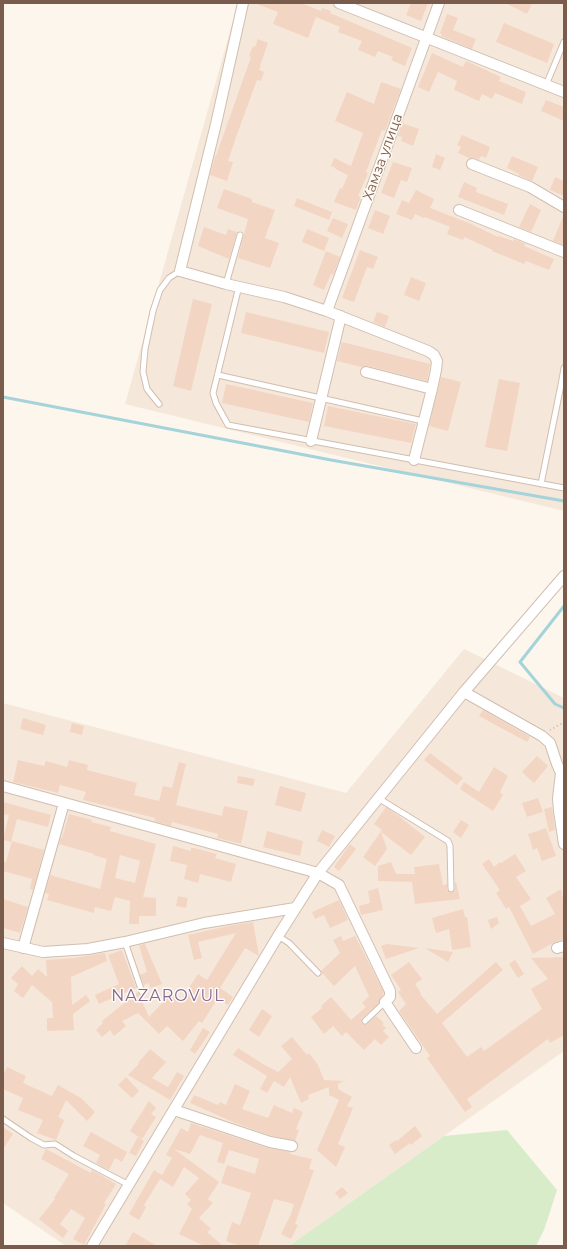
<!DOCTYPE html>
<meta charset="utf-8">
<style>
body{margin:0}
#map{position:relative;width:567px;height:1249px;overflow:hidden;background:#fdf6ec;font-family:Montserrat,sans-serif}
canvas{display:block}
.frame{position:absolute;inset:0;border:4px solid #7a5c4d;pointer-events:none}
</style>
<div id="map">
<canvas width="567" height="1249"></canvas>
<div class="frame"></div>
</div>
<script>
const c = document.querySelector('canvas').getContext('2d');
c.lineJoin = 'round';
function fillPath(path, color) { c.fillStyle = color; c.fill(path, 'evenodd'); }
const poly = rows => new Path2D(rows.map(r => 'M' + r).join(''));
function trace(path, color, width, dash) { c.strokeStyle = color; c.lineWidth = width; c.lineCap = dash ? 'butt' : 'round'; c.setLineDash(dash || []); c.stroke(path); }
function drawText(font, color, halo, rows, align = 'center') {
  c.font = font + ' Montserrat,sans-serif'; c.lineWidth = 3; c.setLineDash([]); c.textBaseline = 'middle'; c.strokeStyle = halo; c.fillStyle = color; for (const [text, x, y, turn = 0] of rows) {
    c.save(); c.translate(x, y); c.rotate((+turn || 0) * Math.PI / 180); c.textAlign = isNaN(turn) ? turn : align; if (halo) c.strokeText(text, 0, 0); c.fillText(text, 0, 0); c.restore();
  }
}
fillPath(poly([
 [238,3,564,3,564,511,125,404],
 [464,649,564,698,564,1051,289,1246,66,1246,3,1203,3,703,346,793]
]), '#f5e8da');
fillPath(poly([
 [507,1130,557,1190,544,1230,536,1246,289,1246,444,1136]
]), '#d8ecc9');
trace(poly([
 [3,397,331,460,564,501],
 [564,606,520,662,555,704,564,708]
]), '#a5d3da', 3);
fillPath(poly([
 [258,3,301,3,321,11,322,8,331,11,330,13,412,48,405,66,391,60,393,57,378,51,375,57,358,50,362,41,338,32,340,27,316,17,308,38,273,24,278,12,257,4],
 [411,3,428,3,421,21,406,15],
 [505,3,532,3,527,14],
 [447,14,458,18,453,30,476,39,472,49,441,36,442,34,440,33],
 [504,23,554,44,547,63,496,42],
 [258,39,268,43,260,66,261,66,259,70,264,72,261,81,257,80,236,137,228,161,233,162,227,181,210,175,214,161,215,156,216,156,251,57,249,56,253,46,255,47],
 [432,53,463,67,466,61,501,77,499,81,526,92,522,104,495,93,492,99,482,94,479,101,454,90,457,81,438,72,429,92,418,87],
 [381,82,401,89,385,131,382,130,366,172,368,173,358,196,361,197,356,210,334,202,340,188,342,189,348,175,335,169,336,168,331,166,334,158,351,166,363,133,335,121,347,92,374,104],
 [546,100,564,107,564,121,541,111],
 [402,123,419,129,413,146,401,141,402,137,398,136],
 [462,135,490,147,486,158,481,156,479,160,474,158,469,158,458,153,461,147,457,145],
 [436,154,445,158,440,170,432,167],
 [512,156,538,167,532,181,518,175,519,174,507,168],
 [393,162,412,168,407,182,401,180,394,198,381,193],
 [555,177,564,181,564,196,550,190],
 [464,182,477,188,476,192,508,204,504,215,458,197],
 [224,189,252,199,252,202,275,210,265,238,279,243,270,268,238,258,248,219,217,208],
 [416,190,434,199,430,208,469,223,498,237,499,236,513,241,514,239,526,244,524,246,554,259,549,270,526,261,524,264,492,251,493,250,464,237,463,240,447,234,450,227,425,217,424,218,415,214,412,220,396,214,402,200,409,203],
 [297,198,332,212,329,220,294,206],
 [530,204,541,210,531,232,519,227],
 [375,210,390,216,383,234,368,228],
 [564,214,564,245,553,241],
 [333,218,348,224,342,238,327,231],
 [204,227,226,235,228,229,237,232,229,259,198,246],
 [307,229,329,238,324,251,302,242],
 [360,250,378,257,373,269,367,267,354,302,342,298],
 [326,251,340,257,333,275,331,274,324,290,313,285],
 [411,277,426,283,419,301,404,295],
 [193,299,212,304,191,391,173,386],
 [246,312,329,332,324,353,241,333],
 [377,312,389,316,385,327,373,322],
 [342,342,430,364,427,381,368,366,361,367,337,361],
 [441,377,461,382,448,431,429,426],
 [499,379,520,383,507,451,485,447],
 [226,384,313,403,309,422,222,403],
 [328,406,416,424,411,443,324,426],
 [483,710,530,737,527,742,479,716],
 [23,718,46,725,43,735,20,729],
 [72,723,84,726,82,735,70,732],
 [430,753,463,778,457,785,424,760],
 [537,756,548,766,534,783,522,772],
 [18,760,44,766,46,761,67,767,69,760,88,765,87,770,137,783,134,795,159,801,163,786,172,788,179,762,186,764,176,805,222,816,224,806,248,811,241,844,217,838,218,834,172,822,171,826,154,821,155,818,83,800,86,792,60,785,58,793,13,782],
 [494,767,508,776,500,792,503,795,493,811,460,789,464,782,479,792],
 [238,776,255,779,253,786,237,783],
 [280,786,306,793,301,812,275,805],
 [538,798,543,812,527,817,522,803],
 [3,802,51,815,48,827,17,819,11,842,3,840,9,815,3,814],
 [386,807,396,814,425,837,411,855,381,832,387,849,375,866,363,857,382,830,374,824],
 [552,807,555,830,549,832,544,809],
 [69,814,92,820,91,822,111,827,110,831,156,844,143,897,156,898,156,916,139,916,139,924,129,924,130,901,115,897,111,911,95,907,94,913,47,900,49,894,45,893,50,875,100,889,107,859,93,855,94,854,59,844,61,837,62,838],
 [120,855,140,861,135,883,115,878],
 [461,820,469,825,461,838,453,832],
 [546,828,556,856,542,861,537,848,533,850,528,834],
 [322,830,335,836,329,847,317,841],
 [267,831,303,841,300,856,263,847],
 [12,841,44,850,33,890,30,889,32,879,3,871,3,862,6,862],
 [350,844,356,849,339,871,334,867],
 [173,846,191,851,191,848,194,848,217,854,215,858,236,864,231,882,200,874,198,883,184,879,187,865,170,861],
 [515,854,526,871,516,877,531,899,520,906,531,926,555,914,546,898,561,889,563,899,564,939,555,942,533,954,509,907,506,909,496,893,500,890,482,864,489,859,494,867,500,862,501,863],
 [391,862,396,874,415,874,414,867,439,864,443,885,447,884,447,891,451,893,455,891,455,882,456,882,460,899,415,904,412,882,378,881,378,866],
 [378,888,383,910,361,915,359,906,370,903,368,891],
 [178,896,188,898,186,908,176,906],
 [3,899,28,907,20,933,3,928],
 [339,900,348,920,330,928,324,915,315,919,312,912],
 [463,909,465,917,467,917,471,947,452,950,449,929,436,933,432,918],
 [497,917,499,923,491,929,488,920],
 [253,922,259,956,245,948,220,988,233,997,228,1005,218,998,202,1023,199,1021,183,1041,167,1026,159,1034,138,1013,122,1021,126,1026,114,1036,110,1030,102,1037,96,1030,103,1023,102,1021,138,992,149,1017,172,993,181,1000,198,974,207,980,236,933,198,942,202,958,194,960,188,935,228,926],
 [341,936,343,941,355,936,384,992,379,1003,362,1018,361,1022,364,1025,366,1025,376,1016,384,1023,382,1024,386,1028,383,1031,389,1037,381,1045,375,1039,364,1050,346,1032,342,1036,333,1026,324,1034,311,1017,322,1008,321,1006,331,997,351,1020,366,1007,362,1003,369,996,355,966,334,986,322,973,321,971,340,953,333,940],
 [145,944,162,984,151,988,148,983,144,985,140,975,147,972,139,945],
 [387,944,419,948,386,959,381,946],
 [425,948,453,952,448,962],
 [122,950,136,988,99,1004,95,995,119,984,108,955],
 [105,953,107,961,71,977,72,1005,86,995,90,1001,73,1014,74,1030,47,1031,47,1018,53,1018,52,1002,32,985,23,998,14,991,18,984,11,978,22,966,32,976,38,969,47,977,46,960,73,958],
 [564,957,564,1035,550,1043,548,1039,467,1099,472,1107,465,1112,427,1058,430,1056,399,1011,406,1004,398,992,401,990,391,975,409,962,422,979,415,984,421,993,420,994,437,1014,496,962,503,970,442,1023,467,1057,481,1047,484,1051,542,1009,531,989,548,979,531,958],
 [515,960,524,974,518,978,509,964],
 [262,1009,272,1016,259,1037,249,1030],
 [203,1028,210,1032,195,1054,190,1050],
 [292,1037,307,1055,309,1053,318,1065,324,1080,344,1081,338,1084,338,1089,352,1097,347,1106,353,1108,338,1144,345,1147,336,1167,317,1150,339,1100,329,1095,329,1087,308,1095,309,1099,301,1103,290,1077,284,1087,274,1081,267,1093,260,1089,267,1076,233,1055,238,1048,263,1064,278,1072,292,1059,281,1046],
 [150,1049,166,1062,152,1078,168,1087,177,1072,184,1076,170,1100,128,1075,139,1064,138,1063],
 [7,1067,26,1076,23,1083,52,1096,58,1085,81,1098,95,1112,87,1121,66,1100,58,1117,64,1120,56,1140,37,1133,43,1120,18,1110,23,1098,3,1089,3,1075],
 [126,1077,139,1091,132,1098,118,1085],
 [235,1084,250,1091,242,1109,268,1118,274,1105,292,1113,294,1108,303,1112,296,1129,299,1130,295,1141,272,1136,235,1123,190,1103,194,1095,218,1105,220,1102,226,1105],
 [149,1101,156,1108,151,1114,156,1117,142,1139,130,1131],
 [191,1123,268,1148,291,1152,290,1154,312,1159,309,1169,314,1170,295,1224,298,1225,291,1239,281,1234,291,1214,294,1204,274,1199,258,1246,241,1246,226,1241,232,1222,240,1225,251,1193,221,1183,227,1165,255,1174,259,1159,229,1150,224,1164,217,1162,223,1143,200,1135,190,1154,174,1149,219,1182,208,1199,213,1203,199,1218,211,1229,207,1232,223,1246,204,1246,179,1234,192,1209,187,1204,191,1200,185,1194,199,1178,184,1167,173,1187,160,1179,144,1205,146,1207,139,1220,129,1214,154,1170,162,1175,172,1158,166,1155,181,1128,188,1132],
 [415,1126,422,1136,411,1145,410,1143,395,1154,389,1145,396,1140,397,1141],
 [3,1127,13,1134,3,1149],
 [91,1132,127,1152,122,1162,115,1158,109,1170,96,1163,100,1155,83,1146],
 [138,1137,144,1141,136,1156,129,1153],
 [46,1149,91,1173,92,1170,116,1184,104,1203,106,1204,84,1245,73,1239,85,1218,71,1209,60,1224,68,1231,63,1238,39,1219,55,1199,54,1198,69,1174,41,1159],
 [342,1187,348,1193,340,1199,335,1193],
 [133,1232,157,1246,125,1246]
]), '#f3d5c3');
const service = poly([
 [546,85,564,42],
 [226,284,240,235],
 [239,286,213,393,216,403,228,425,564,488],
 [218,375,423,421],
 [561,385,564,368],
 [159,404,147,389,143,372,145,349,153,311,160,290,169,278,180,271],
 [541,484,561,385,564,385],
 [378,798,448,841,450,846,451,889],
 [278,936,289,943,318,973],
 [125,942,142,992],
 [365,1021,385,1002],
 [3,1119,31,1138,44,1145,55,1144,74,1156,129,1185]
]);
const minor = poly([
 [243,3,216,124,180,271,226,284,284,297,327,311,428,351,434,355,437,361,436,370,432,389],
 [339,3,564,92],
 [472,164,530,187,564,207],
 [459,210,564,252],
 [327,311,439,3],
 [366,372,432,389,414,460],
 [311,441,341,316],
 [464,692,542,736,550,743,557,764,561,773,558,798,559,811,564,844],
 [3,786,318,873,339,885,390,991,390,997,385,1002,416,1048],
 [3,943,43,952,88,949,125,942,204,923,295,908],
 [23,948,64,803],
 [557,948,564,946],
 [174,1110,270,1142,292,1146],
 [92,1246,278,936,318,873,464,692,564,576]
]);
trace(service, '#d1beb0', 7);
trace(minor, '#d1beb0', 12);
trace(poly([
 [550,730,564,722]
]), '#d9b8a5', 2, [1, 3]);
trace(service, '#fff', 5);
trace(minor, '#fff', 10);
drawText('14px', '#7a5c4d', '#fffaf3', [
 ["Хамза улица",383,157,-70]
]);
c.letterSpacing = '1px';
drawText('16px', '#846695', '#fffaf3', [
 ["NAZAROVUL",168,996]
]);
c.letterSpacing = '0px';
</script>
